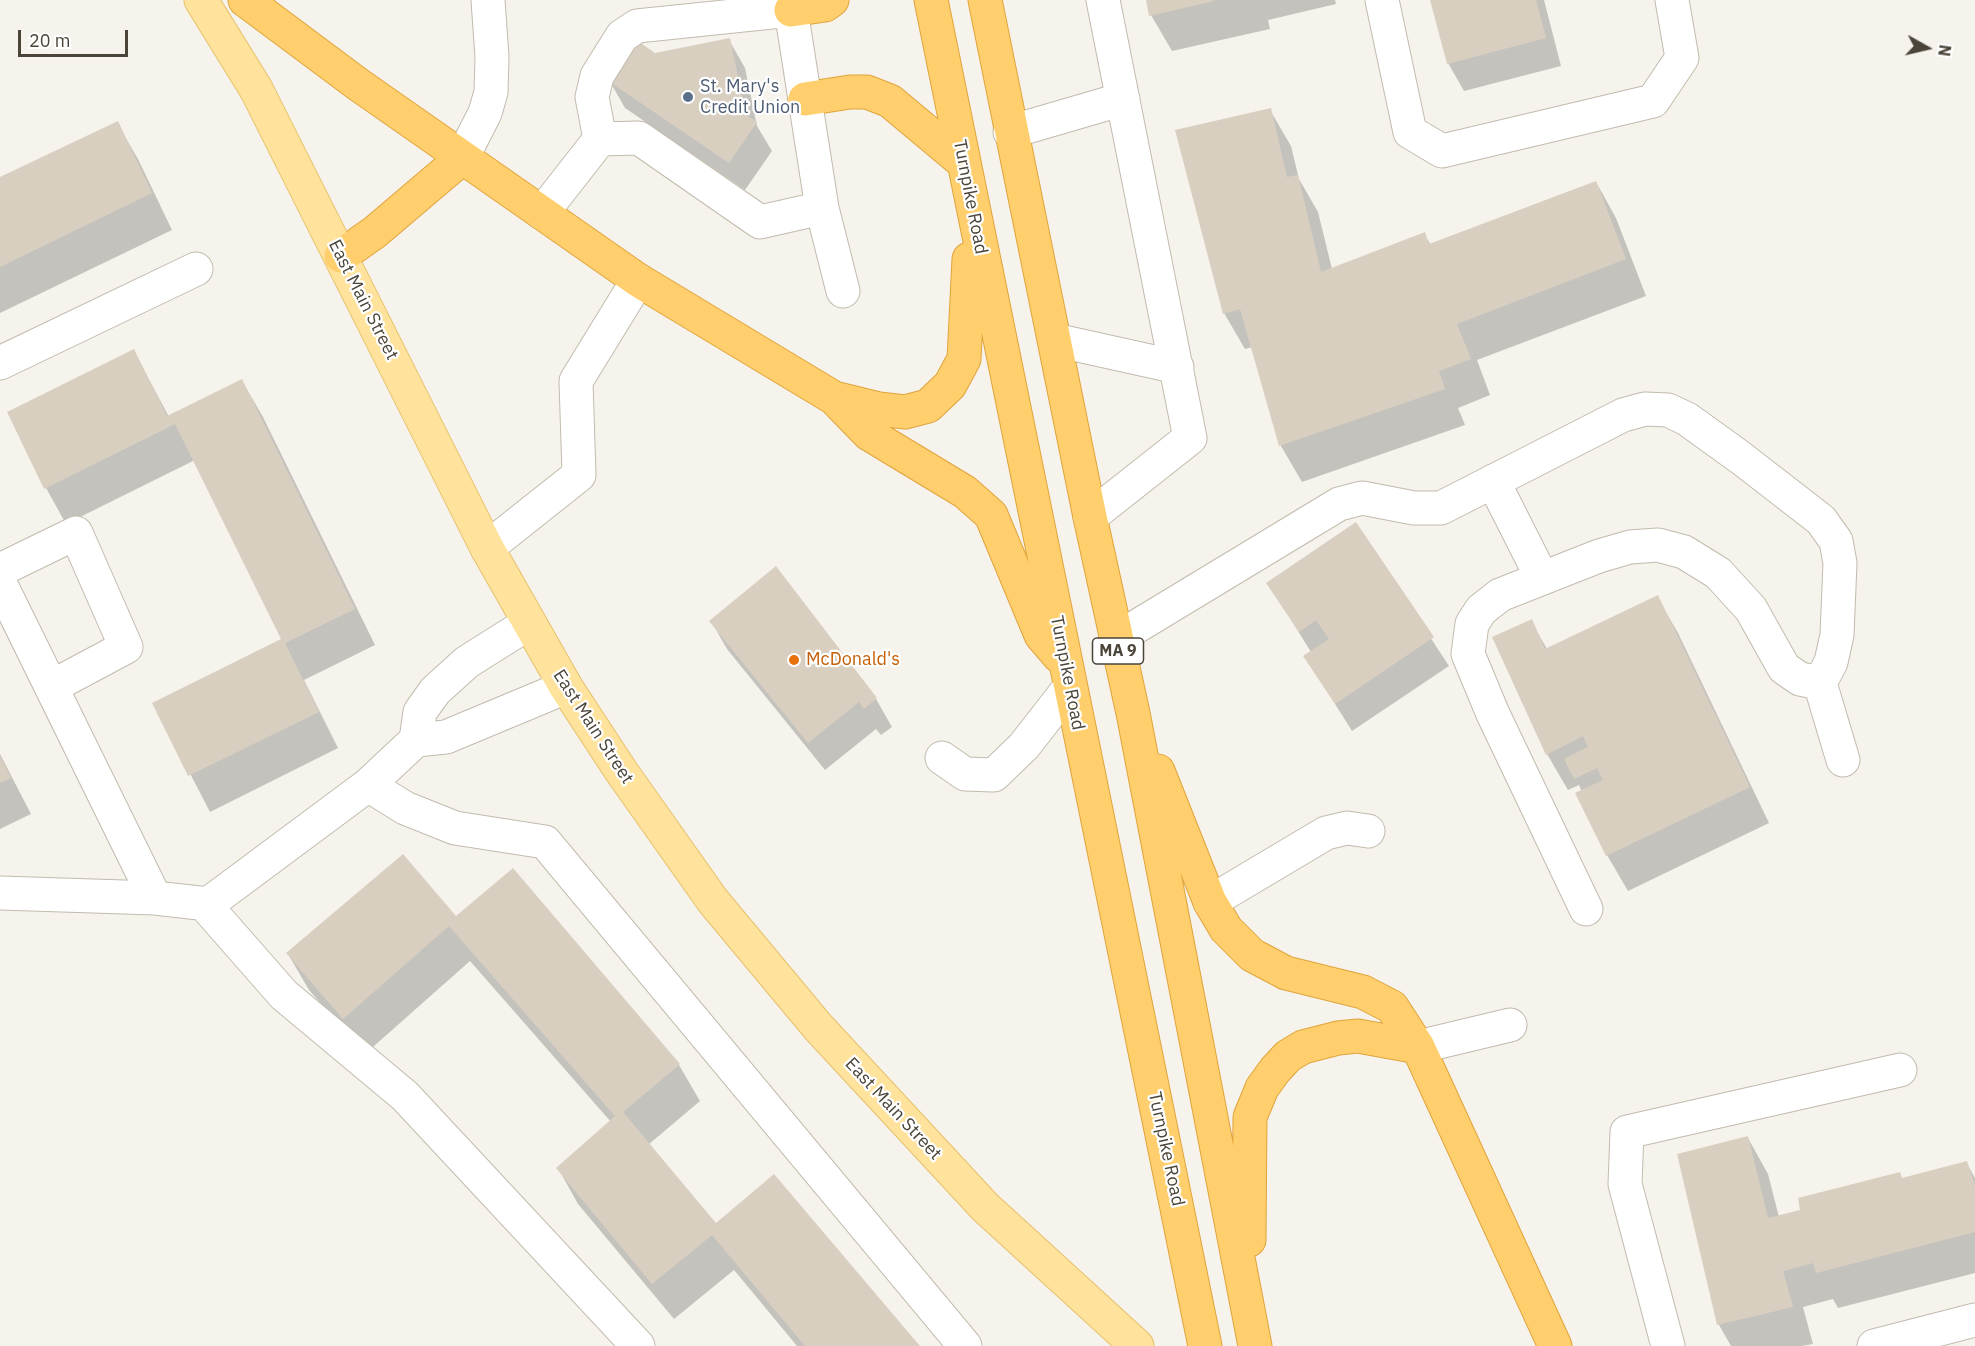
<!DOCTYPE html>
<style>
body{margin:0}
#map{position:relative;width:1975px;height:1346px;overflow:hidden;background:#f6f3ec;font-family:"IBM Plex Sans",sans-serif}
canvas{display:block}
.north{position:absolute;left:1897px;top:18px;width:60px;height:60px;-webkit-text-stroke:4px #fff;paint-order:stroke;rotate:98deg;font-size:16px;font-weight:700;line-height:24px;text-align:center;color:#4b4439}
.north::after{content:'';display:block;margin:auto;width:21px;height:27px;background:#4b4439;clip-path:polygon(50% 0,100% 100%,50% 72%,0 100%)}
.scale{position:absolute;left:18px;top:30px;width:110px;height:27px;box-sizing:border-box;border:3px solid #4b4439;border-top:0;padding-left:8px;font-size:18px;line-height:21px;white-space:nowrap;color:#4b4439;-webkit-text-stroke:4px #fff;paint-order:stroke}
</style>
<div id="map">
<canvas width="1975" height="1346"></canvas>
<div class="north">N</div>
<div class="scale">20 m</div>
</div>
<script>
const c = document.querySelector('canvas').getContext('2d');
c.lineJoin = 'round';
function fillPath(path, color) { c.fillStyle = color; c.fill(path, 'evenodd'); }
const poly = rows => new Path2D(rows.map(r => 'M' + r).join(''));
function trace(path, color, width, dash) { c.strokeStyle = color; c.lineWidth = width; c.lineCap = dash ? 'butt' : 'round'; c.setLineDash(dash || []); c.stroke(path); }
function drawText(font, color, halo, rows, align = 'center') {
  c.font = font + ' "IBM Plex Sans",sans-serif'; c.lineWidth = 4.5; c.setLineDash([]); c.textBaseline = 'middle'; c.strokeStyle = halo; c.fillStyle = color; for (const [text, x, y, turn = 0] of rows) {
    c.save(); c.translate(x, y); c.rotate((+turn || 0) * Math.PI / 180); c.textAlign = isNaN(turn) ? turn : align; if (halo) c.strokeText(text, 0, 0); c.fillText(text, 0, 0); c.restore();
  }
}
fillPath(poly([
 [1147,0,1335,0,1336,4,1268,20,1270,29,1172,51,1151,15],
 [1432,0,1544,0,1561,66,1464,91,1448,63],
 [729,40,745,68,757,126,772,151,745,190,625,108,609,80],
 [1270,110,1291,146,1299,179,1318,212,1332,269,1424,234,1431,245,1596,182,1616,218,1646,296,1477,360,1490,395,1458,408,1465,425,1302,482,1281,446,1252,347,1245,349,1224,313],
 [117,123,138,159,172,230,0,313,0,179],
 [134,351,169,417,242,381,263,417,375,645,304,680,338,748,210,812,154,704,283,640,195,460,66,524,46,488],
 [1356,524,1449,666,1352,731,1305,656,1311,652,1268,583],
 [776,569,876,699,892,727,881,735,876,729,825,770,727,649,711,621],
 [1657,597,1678,633,1769,823,1628,891,1607,855,1579,785,1568,790,1547,754,1531,621,1547,649],
 [0,754,31,814,0,829],
 [456,918,679,1065,700,1101,648,1145,716,1225,918,1346,797,1346,734,1270,674,1319,578,1204,558,1168,611,1122,470,961,365,1054,309,990,288,954],
 [1748,1138,1768,1174,1779,1217,1802,1211,1899,1174,1903,1179,1966,1162,1975,1178,1975,1273,1838,1308,1833,1299,1803,1307,1813,1344,1802,1346,1731,1346,1719,1325,1678,1155]
]), '#0003');
fillPath(poly([
 [1146,0,1214,0,1214,1,1149,16],
 [1430,0,1536,0,1546,38,1447,64],
 [730,38,746,115,757,122,729,163,607,80,635,39,655,53],
 [1271,108,1287,177,1298,175,1321,272,1425,232,1429,244,1596,181,1626,259,1457,324,1471,359,1439,371,1445,389,1279,446,1240,309,1223,314,1175,130],
 [118,121,152,193,0,267,0,177],
 [134,349,167,416,242,379,355,609,285,643,319,712,188,776,152,703,281,639,175,424,44,489,7,412],
 [1356,522,1434,637,1335,704,1303,656,1329,639,1316,620,1299,632,1266,583],
 [776,566,877,698,864,709,859,702,808,743,709,621],
 [1658,595,1750,787,1606,856,1575,793,1603,780,1597,768,1574,779,1564,759,1588,747,1583,736,1546,755,1492,637,1532,619,1545,649],
 [0,756,11,778,0,783],
 [403,854,456,916,513,868,680,1064,623,1112,716,1223,774,1174,920,1346,805,1346,712,1235,652,1284,556,1168,615,1116,449,926,343,1019,286,953],
 [1748,1136,1768,1218,1800,1210,1798,1198,1900,1172,1902,1178,1967,1161,1975,1186,1975,1232,1816,1273,1813,1263,1783,1271,1793,1307,1717,1325,1677,1154]
]), '#d8cfc1');
const minor = poly([
 [1382,0,1410,132,1442,151,1653,101,1682,58,1672,0],
 [1010,132,1123,99],
 [462,158,485,113,491,92,492,57,488,0],
 [822,208,843,291],
 [542,213,600,139,639,138,760,222,822,208,791,10,637,26,622,36,597,76,592,97,600,139],
 [1055,340,1177,367],
 [0,363,196,269],
 [1493,481,1542,578],
 [1090,517,1190,438,1103,0],
 [487,548,579,475,576,381,638,280],
 [0,570,76,533,126,647,51,687],
 [0,583,155,898],
 [1116,639,1339,504,1362,498,1414,508,1441,508,1623,415,1645,409,1668,410,1687,419,1741,458,1821,520,1836,541,1840,563,1837,635,1831,662,1820,683,1843,760],
 [416,740,446,737,566,687],
 [942,758,965,774,994,775,1024,746,1070,687],
 [368,785,416,740,420,712,435,691,467,662,529,623],
 [0,893,155,898,208,904,368,785,405,808,455,828,545,842,965,1346],
 [1210,902,1326,833,1347,828,1368,831],
 [205,905,284,995,405,1096,638,1346],
 [1586,909,1493,714,1468,654,1472,624,1481,610,1500,595,1599,556,1630,547,1658,545,1684,552,1718,573,1751,609,1784,668,1800,679,1820,683],
 [1418,1047,1510,1025],
 [1668,1346,1625,1184,1627,1132,1900,1070],
 [1874,1346,1975,1320]
]);
const major = poly([
 [201,0,256,89,487,548,566,687,621,771,713,901,818,1027,985,1207,1137,1346]
]);
const highway = poly([
 [245,0,359,85,638,280,834,398,869,434,965,492,991,515,1041,635,1059,656],
 [931,0,1205,1346],
 [985,0,1090,517,1133,713,1255,1346],
 [791,10,825,5,832,0],
 [805,99,850,92,867,92,890,101,963,162],
 [341,256,375,232,462,158],
 [834,398,879,409,905,412,928,406,950,385,964,359,969,259],
 [1158,771,1210,902,1226,929,1252,955,1286,973,1363,992,1392,1007,1418,1047,1555,1346],
 [1249,1240,1250,1117,1262,1088,1275,1070,1288,1056,1303,1047,1338,1038,1358,1036,1418,1047]
]);
trace(minor, '#c2bbae', 35);
trace(major, '#e6c16a', 35);
trace(highway, '#e0a43c', 35);
trace(minor, '#fff', 33);
trace(major, '#ffe39c', 33);
trace(highway, '#ffcf6e', 33);
for (const [x, y, r, color] of [
 [688,97,6,"#5c6f8a"],
 [794,660,6,"#e8710a"]
]) { const dot = new Path2D(); dot.arc(x, y, r, 0, 2 * Math.PI); c.fillStyle = color; c.fill(dot); trace(dot, '#fff', 2); }
for (const [x, y, w] of [
 [1118,651,51]
]) { const box = new Path2D(); box.roundRect(x - w / 2, y - 13, w, 26, 4.5); c.fillStyle = '#fff'; c.fill(box); trace(box, '#4b4439', 1.5); }
drawText('bold 16px', '#4b4439', null, [
 ["MA 9",1118,651]
]);
drawText('18px', '#4e5e75', '#fff', [
 ["St. Mary's",700,87],
 ["Credit Union",700,108]
], 'left');
drawText('18px', '#4b4439', '#fff', [
 ["Turnpike Road",970,197,79],
 ["East Main Street",363,300,63],
 ["Turnpike Road",1067,673,79],
 ["East Main Street",593,727,57],
 ["East Main Street",893,1109,47],
 ["Turnpike Road",1166,1149,78]
]);
drawText('18px', '#c56008', '#fff', [
 ["McDonald's",806,660]
], 'left');
</script>
